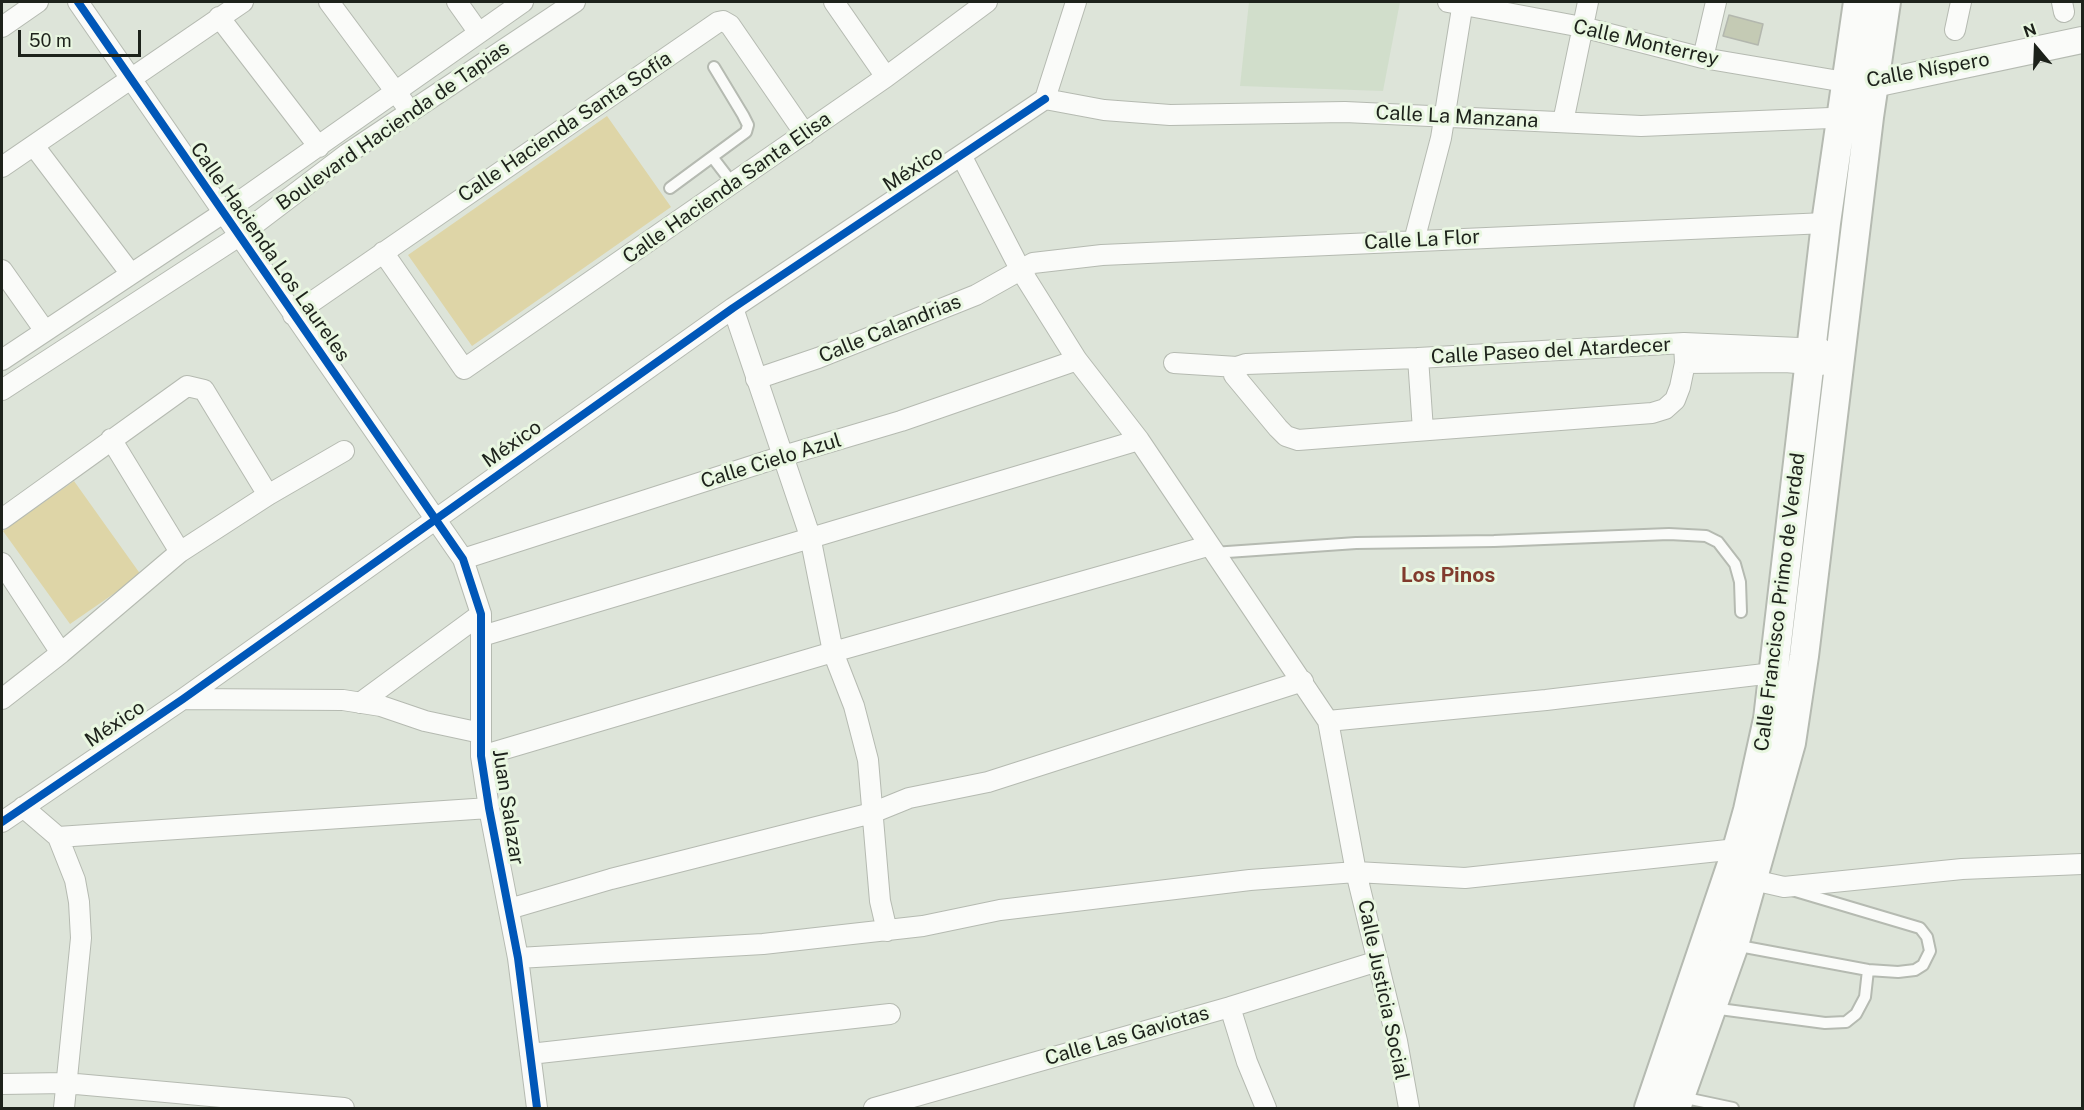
<!DOCTYPE html>
<meta charset="utf-8">
<style>
body{margin:0}
#map{position:relative;width:2084px;height:1110px;overflow:hidden;background:#dde4d9;font-family:"Public Sans",sans-serif}
canvas{display:block}
.frame{position:absolute;inset:0;border:3px solid #1d221b;pointer-events:none}
.north{position:absolute;left:2006px;top:18px;width:60px;height:60px;-webkit-text-stroke:4px #e9f7e1;paint-order:stroke;rotate:341deg;font-size:16px;font-weight:700;line-height:24px;text-align:center;color:#1d221b}
.north::after{content:'';display:block;margin:auto;width:21px;height:27px;background:#1d221b;clip-path:polygon(50% 0,100% 100%,50% 72%,0 100%)}
.scale{position:absolute;left:18px;top:30px;width:123px;height:27px;box-sizing:border-box;border:3px solid #1d221b;border-top:0;padding-left:8px;font-size:18px;line-height:21px;white-space:nowrap;color:#1d221b;-webkit-text-stroke:4px #e9f7e1;paint-order:stroke}
</style>
<div id="map">
<canvas width="2084" height="1110"></canvas>
<div class="frame"></div>
<div class="north">N</div>
<div class="scale">50 m</div>
</div>
<script>
const c = document.querySelector('canvas').getContext('2d');
c.lineJoin = 'round';
function fillPath(path, color) { c.fillStyle = color; c.fill(path, 'evenodd'); }
const poly = rows => new Path2D(rows.map(r => 'M' + r).join(''));
function trace(path, color, width, dash) { c.strokeStyle = color; c.lineWidth = width; c.lineCap = dash ? 'butt' : 'round'; c.setLineDash(dash || []); c.stroke(path); }
function drawText(font, color, halo, rows, align = 'center') {
  c.font = font + ' "Public Sans",sans-serif'; c.lineWidth = 6; c.setLineDash([]); c.textBaseline = 'middle'; c.strokeStyle = halo; c.fillStyle = color; for (const [text, x, y, turn = 0] of rows) {
    c.save(); c.translate(x, y); c.rotate((+turn || 0) * Math.PI / 180); c.textAlign = isNaN(turn) ? turn : align; if (halo) c.strokeText(text, 0, 0); c.fillText(text, 0, 0); c.restore();
  }
}
fillPath(poly([
 [1249,2,1400,2,1383,91,1240,86]
]), '#d1decb');
fillPath(poly([
 [607,116,671,207,472,346,408,255],
 [74,481,141,575,70,624,3,531]
]), '#ded5a7');
const building = poly([
 [1729,15,1763,24,1758,45,1723,36,1729,15]
]);
fillPath(building, '#c4cab4');
trace(building, '#b3b7ae', 1.5);
const service = poly([
 [713,158,733,184],
 [670,188,746,132,748,125,743,115,714,67],
 [1213,553,1356,543,1494,541,1669,534,1706,536,1718,542,1735,564,1740,582,1741,612],
 [1734,945,1868,970,1898,972,1915,970,1923,965,1930,951,1927,937,1920,928,1792,890],
 [1712,1008,1825,1023,1846,1022,1856,1014,1865,997,1868,970],
 [1681,1097,1733,1108]
]);
const minor = poly([
 [78,2,463,559,481,614,481,756,489,808,518,958,537,1108],
 [329,2,404,103],
 [457,2,479,33],
 [834,2,886,77],
 [1448,2,1582,27,1703,58,1845,82],
 [2062,2,2064,12],
 [219,17,319,147],
 [2,27,38,2],
 [1955,30,1961,2],
 [1703,58,1716,2],
 [1045,99,1104,110,1170,115,1345,112,1641,126,1854,117],
 [1045,99,1076,2],
 [1563,122,1588,2],
 [34,146,131,274],
 [962,157,1020,269,1077,360,1139,440,1328,721,1356,872,1397,1041,1409,1108],
 [2,167,243,2],
 [1414,241,1441,138,1463,2],
 [383,252,464,369,886,77,987,2],
 [2,270,45,331],
 [733,308,810,536,833,652,854,706,868,760,880,901,887,931],
 [293,315,718,22,723,21,730,25,805,134],
 [1684,343,1685,363,1680,387,1675,400,1665,409,1652,413,1298,440,1286,436,1278,428,1234,375,1237,367,1246,364,1418,358,1684,343,1822,349],
 [1418,358,1423,430],
 [2,360,223,213,523,2],
 [1174,363,1237,367],
 [1685,363,1785,362,1821,365],
 [756,379,818,358,976,295,1033,263,1102,255,1826,223],
 [2,390,239,236,347,154,575,2],
 [111,439,180,552],
 [2,519,187,386,204,390,268,495],
 [463,559,783,456,901,421,1077,360],
 [2,563,61,653],
 [482,636,1139,440],
 [2,699,61,653,180,552,268,495,344,451],
 [183,699,343,700,381,706,425,721,481,733],
 [360,703,481,614],
 [1328,721,1546,700,1773,673],
 [481,756,833,652,1208,546],
 [23,807,58,837,75,880,79,902,81,938,64,1108],
 [2,822,183,699,733,308,1045,99],
 [58,837,489,808],
 [1740,877,1784,887,1962,869,2082,864],
 [509,909,611,879,872,813,909,798,988,782,1303,681],
 [518,958,763,944,923,926,1000,910,1250,880,1356,872,1465,878,1737,849],
 [1230,1007,1247,1062,1266,1108],
 [530,1054,890,1014],
 [2,1084,65,1083,344,1108],
 [874,1108,1230,1007,1378,961]
]);
const tertiary = poly([
 [1854,83,1874,84,2082,40]
]);
const secondary = poly([
 [1649,1108,1737,849,1748,810,1768,719,1826,223,1858,2],
 [1676,1108,1734,945,1791,743,1804,656,1869,117,1886,2]
]);
trace(service, '#b5bab1', 14);
trace(minor, '#b5bab1', 22);
trace(tertiary, '#b5bab1', 28);
trace(secondary, '#b5bab1', 32);
trace(service, '#fafbf9', 10);
trace(minor, '#fafbf9', 20);
trace(tertiary, '#fafbf9', 26);
trace(secondary, '#fafbf9', 28);
trace(poly([
 [78,2,463,559,481,614,481,756,489,808,518,958,537,1108],
 [2,822,183,699,733,308,1045,99]
]), '#0057b8', 8);
drawText('20px', '#1d221b', '#e9f7e1', [
 ["Calle Monterrey",1646,43,13],
 ["Calle Níspero",1928,70,-10],
 ["Calle La Manzana",1457,117,3],
 ["Boulevard Hacienda de Tapias",393,126,-35],
 ["Calle Hacienda Santa Sofía",565,127,-34],
 ["México",913,169,-33],
 ["Calle Hacienda Santa Elisa",727,188,-35],
 ["Calle La Flor",1422,240,-3],
 ["Calle Hacienda Los Laureles",270,252,55],
 ["Calle Calandrias",890,329,-22],
 ["Calle Paseo del Atardecer",1551,351,-3],
 ["México",512,444,-35],
 ["Calle Cielo Azul",771,461,-17],
 ["Calle Francisco Primo de Verdad",1780,602,-83],
 ["México",115,724,-34],
 ["Juan Salazar",508,807,81],
 ["Calle Justicia Social",1383,990,78],
 ["Calle Las Gaviotas",1127,1036,-16]
]);
drawText('bold 21px', '#813b2d', '#e9f7e1', [
 ["Los Pinos",1448,576]
]);
</script>
